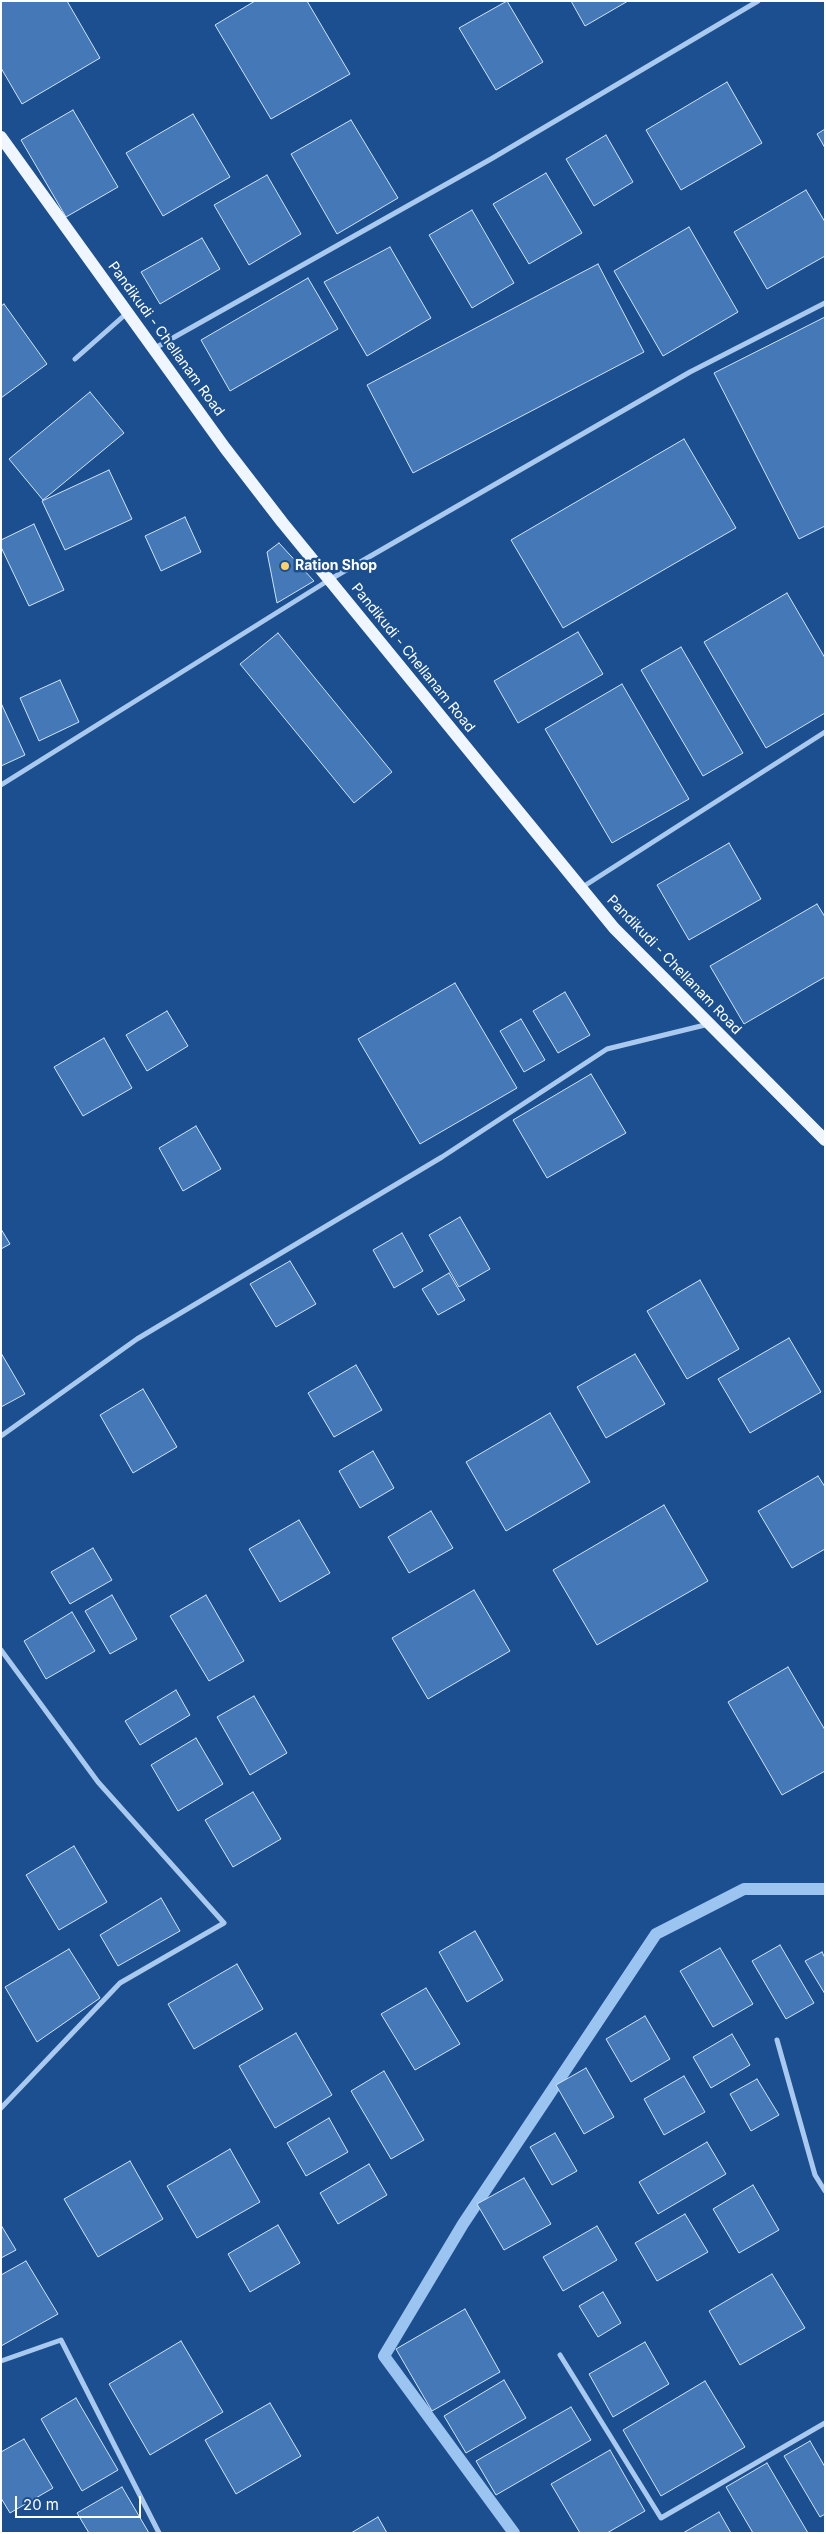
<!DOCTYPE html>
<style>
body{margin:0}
#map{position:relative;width:826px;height:2534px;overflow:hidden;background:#1b4f8f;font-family:Inter,sans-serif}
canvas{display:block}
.frame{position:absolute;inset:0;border:2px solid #fff;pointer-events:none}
.scale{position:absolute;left:15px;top:2496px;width:126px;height:22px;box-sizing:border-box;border:2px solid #fff;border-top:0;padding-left:6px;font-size:15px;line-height:18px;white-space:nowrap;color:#fff;-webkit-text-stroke:4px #1b4f8f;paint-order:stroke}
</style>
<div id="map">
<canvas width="826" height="2534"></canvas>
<div class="frame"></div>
<div class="scale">20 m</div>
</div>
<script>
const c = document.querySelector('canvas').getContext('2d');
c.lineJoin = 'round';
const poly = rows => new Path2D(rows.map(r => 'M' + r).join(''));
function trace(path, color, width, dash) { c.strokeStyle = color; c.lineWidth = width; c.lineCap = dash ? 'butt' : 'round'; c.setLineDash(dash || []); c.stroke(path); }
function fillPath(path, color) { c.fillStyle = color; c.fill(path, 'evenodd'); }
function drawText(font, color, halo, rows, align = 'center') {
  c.font = font + ' Inter,sans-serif'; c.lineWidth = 5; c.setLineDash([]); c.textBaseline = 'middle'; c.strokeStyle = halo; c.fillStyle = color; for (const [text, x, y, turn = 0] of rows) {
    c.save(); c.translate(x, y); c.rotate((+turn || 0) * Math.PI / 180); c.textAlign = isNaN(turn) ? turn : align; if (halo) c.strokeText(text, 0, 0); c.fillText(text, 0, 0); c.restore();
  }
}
trace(poly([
 [514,2533,384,2356,463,2224,656,1934,744,1889,825,1889]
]), '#9cc4f0', 12);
const building = poly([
 [1,1,67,1,100,58,22,104,1,68,1,1],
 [255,1,307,1,350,74,271,119,215,25,255,1],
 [507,1,543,62,496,90,459,28,507,1],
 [571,1,628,1,585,26,571,1],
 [727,82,762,143,681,190,646,130,727,82],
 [73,110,118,187,66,217,21,140,73,110],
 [193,114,230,177,163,216,126,153,193,114],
 [351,120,398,198,337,234,291,154,351,120],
 [825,129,825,148,817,134,825,129],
 [606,135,633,182,594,206,566,159,606,135],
 [546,173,582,233,529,264,493,204,546,173],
 [267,175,301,234,249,265,214,205,267,175],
 [806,190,825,222,825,256,767,289,734,232,806,190],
 [472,210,514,283,472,308,429,235,472,210],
 [689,227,738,312,663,356,614,271,689,227],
 [202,238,220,269,160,304,141,272,202,238],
 [390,247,431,318,367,356,324,282,390,247],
 [598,264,644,352,413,473,367,385,598,264],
 [308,278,338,329,230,391,201,340,308,278],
 [4,304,47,364,1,398,1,306,4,304],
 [825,317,825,526,799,539,714,373,825,317],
 [90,392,124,433,43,500,9,459,90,392],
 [684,439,736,528,563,628,511,540,684,439],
 [109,470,132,519,65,550,42,501,109,470],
 [185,517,201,552,161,571,145,536,185,517],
 [34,524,64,590,29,606,1,547,1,540,34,524],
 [279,543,314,581,277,603,267,552,279,543],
 [787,593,825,658,825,713,766,748,704,642,787,593],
 [578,632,603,674,518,723,494,681,578,632],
 [278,633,392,772,354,803,240,664,278,633],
 [681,647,743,753,703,776,641,670,681,647],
 [60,680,79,722,39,741,20,698,60,680],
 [622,684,689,799,612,843,545,729,622,684],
 [1,703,25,755,1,766,1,703],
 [729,843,761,899,689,940,657,885,729,843],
 [817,904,825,917,825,977,744,1024,710,966,817,904],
 [455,983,517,1088,420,1144,358,1039,455,983],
 [565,992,590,1035,558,1053,533,1011,565,992],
 [167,1011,188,1046,147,1071,126,1035,167,1011],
 [521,1019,545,1060,524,1072,500,1031,521,1019],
 [104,1038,132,1088,83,1116,54,1067,104,1038],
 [591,1074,626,1133,547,1178,513,1120,591,1074],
 [196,1126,221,1169,183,1191,159,1148,196,1126],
 [460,1217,490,1269,459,1287,429,1235,460,1217],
 [1,1229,10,1244,1,1249,1,1229],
 [402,1233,423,1271,394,1288,373,1250,402,1233],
 [290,1261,316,1304,276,1327,250,1284,290,1261],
 [449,1273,465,1300,438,1315,422,1289,449,1273],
 [700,1280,739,1349,687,1379,647,1311,700,1280],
 [789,1338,821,1392,750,1433,718,1379,789,1338],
 [1,1353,25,1394,1,1407,1,1353],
 [635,1354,665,1404,606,1438,577,1387,635,1354],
 [356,1365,382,1410,334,1437,308,1393,356,1365],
 [143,1389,177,1447,133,1473,100,1415,143,1389],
 [550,1413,590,1482,506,1531,466,1462,550,1413],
 [373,1451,394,1488,360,1508,339,1471,373,1451],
 [818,1476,825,1487,825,1549,792,1568,758,1511,818,1476],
 [664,1505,708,1581,597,1645,553,1570,664,1505],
 [431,1511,453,1548,409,1573,388,1537,431,1511],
 [299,1520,330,1573,280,1602,249,1549,299,1520],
 [93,1548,112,1580,70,1604,51,1572,93,1548],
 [474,1590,510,1651,428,1699,392,1638,474,1590],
 [112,1595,137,1639,110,1654,85,1611,112,1595],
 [206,1595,244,1661,209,1681,170,1616,206,1595],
 [72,1612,95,1651,46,1679,24,1641,72,1612],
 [788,1667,825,1730,825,1771,782,1795,728,1702,788,1667],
 [176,1690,190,1715,140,1745,125,1721,176,1690],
 [254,1696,287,1753,250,1775,217,1717,254,1696],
 [196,1738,223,1784,178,1811,151,1765,196,1738],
 [253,1792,281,1839,233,1867,205,1820,253,1792],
 [74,1846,107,1902,59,1930,26,1875,74,1846],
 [161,1898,180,1931,118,1966,100,1935,161,1898],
 [475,1931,503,1980,467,2002,439,1952,475,1931],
 [780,1945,814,2003,786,2019,752,1961,780,1945],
 [720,1948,753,2004,713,2027,680,1971,720,1948],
 [69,1949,100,1998,37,2042,5,1987,69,1949],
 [822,1952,825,1958,825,1994,805,1961,822,1952],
 [237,1964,263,2009,194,2049,168,2004,237,1964],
 [426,1988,460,2044,415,2070,381,2014,426,1988],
 [645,2016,670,2059,631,2082,606,2039,645,2016],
 [296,2033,332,2095,275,2128,239,2066,296,2033],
 [732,2034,750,2065,711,2088,693,2057,732,2034],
 [586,2068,614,2117,584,2134,556,2085,586,2068],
 [384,2071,424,2140,391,2159,351,2091,384,2071],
 [684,2076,705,2112,664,2135,644,2099,684,2076],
 [757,2079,779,2115,751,2131,730,2094,757,2079],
 [329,2118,348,2152,306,2176,287,2143,329,2118],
 [555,2133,577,2171,552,2185,530,2147,555,2133],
 [707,2142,726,2174,658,2214,639,2182,707,2142],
 [230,2149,260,2202,197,2238,167,2186,230,2149],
 [130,2161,163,2219,98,2257,64,2199,130,2161],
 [369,2164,387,2195,338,2224,320,2193,369,2164],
 [524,2178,551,2224,504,2250,477,2204,524,2178],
 [753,2185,779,2230,739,2253,713,2209,753,2185],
 [685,2214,708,2252,657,2281,635,2243,685,2214],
 [1,2225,16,2250,1,2258,1,2225],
 [278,2225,300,2263,250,2292,228,2254,278,2225],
 [597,2226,617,2260,563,2291,543,2257,597,2226],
 [26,2261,58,2314,1,2346,1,2275,26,2261],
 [772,2274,805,2328,740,2365,709,2311,772,2274],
 [603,2292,621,2323,598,2337,579,2306,603,2292],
 [465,2309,500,2372,432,2411,396,2349,465,2309],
 [181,2341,223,2412,150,2455,109,2384,181,2341],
 [645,2342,669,2384,613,2417,589,2374,645,2342],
 [504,2380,526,2418,466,2453,444,2416,504,2380],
 [705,2381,745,2447,661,2496,623,2430,705,2381],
 [76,2398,118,2470,82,2491,41,2419,76,2398],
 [270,2403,301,2456,236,2494,205,2440,270,2403],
 [571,2407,591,2440,496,2495,476,2461,571,2407],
 [24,2439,53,2488,10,2513,1,2498,1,2452,24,2439],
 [810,2441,825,2467,825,2514,820,2517,784,2456,810,2441],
 [610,2450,645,2511,607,2533,580,2533,551,2484,610,2450],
 [767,2463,808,2533,753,2533,726,2487,767,2463],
 [122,2487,149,2533,89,2533,77,2513,122,2487],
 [719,2512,731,2533,683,2533,719,2512],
 [378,2517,387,2533,351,2533,378,2517]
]);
fillPath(building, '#4478b7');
trace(building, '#cfe3fa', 1);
trace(poly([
 [155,348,491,159,758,1],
 [75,359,127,313],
 [1,785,329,580,690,372,825,303],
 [581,888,825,732],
 [1,1436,137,1339,442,1157,607,1049,709,1024],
 [1,1650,98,1782,224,1923,120,1983,1,2108],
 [777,2040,815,2175,825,2191],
 [560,2355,661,2518,825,2423],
 [1,2361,61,2340,159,2533]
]), '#a9c9ee', 5);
trace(poly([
 [1,137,225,448,282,522,614,928,825,1140]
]), '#f0f6ff', 12);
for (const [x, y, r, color] of [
 [285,566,5,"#ffd166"]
]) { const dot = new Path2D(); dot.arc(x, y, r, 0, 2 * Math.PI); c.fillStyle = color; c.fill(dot); trace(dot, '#1b4f8f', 2); }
drawText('14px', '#fff', '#1b4f8f', [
 ["Pandikudi - Chellanam Road",166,339,54],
 ["Pandikudi - Chellanam Road",413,658,51],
 ["Pandikudi - Chellanam Road",674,965,46]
]);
drawText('bold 14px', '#fff', '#1b4f8f', [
 ["Ration Shop",295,566]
], 'left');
</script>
